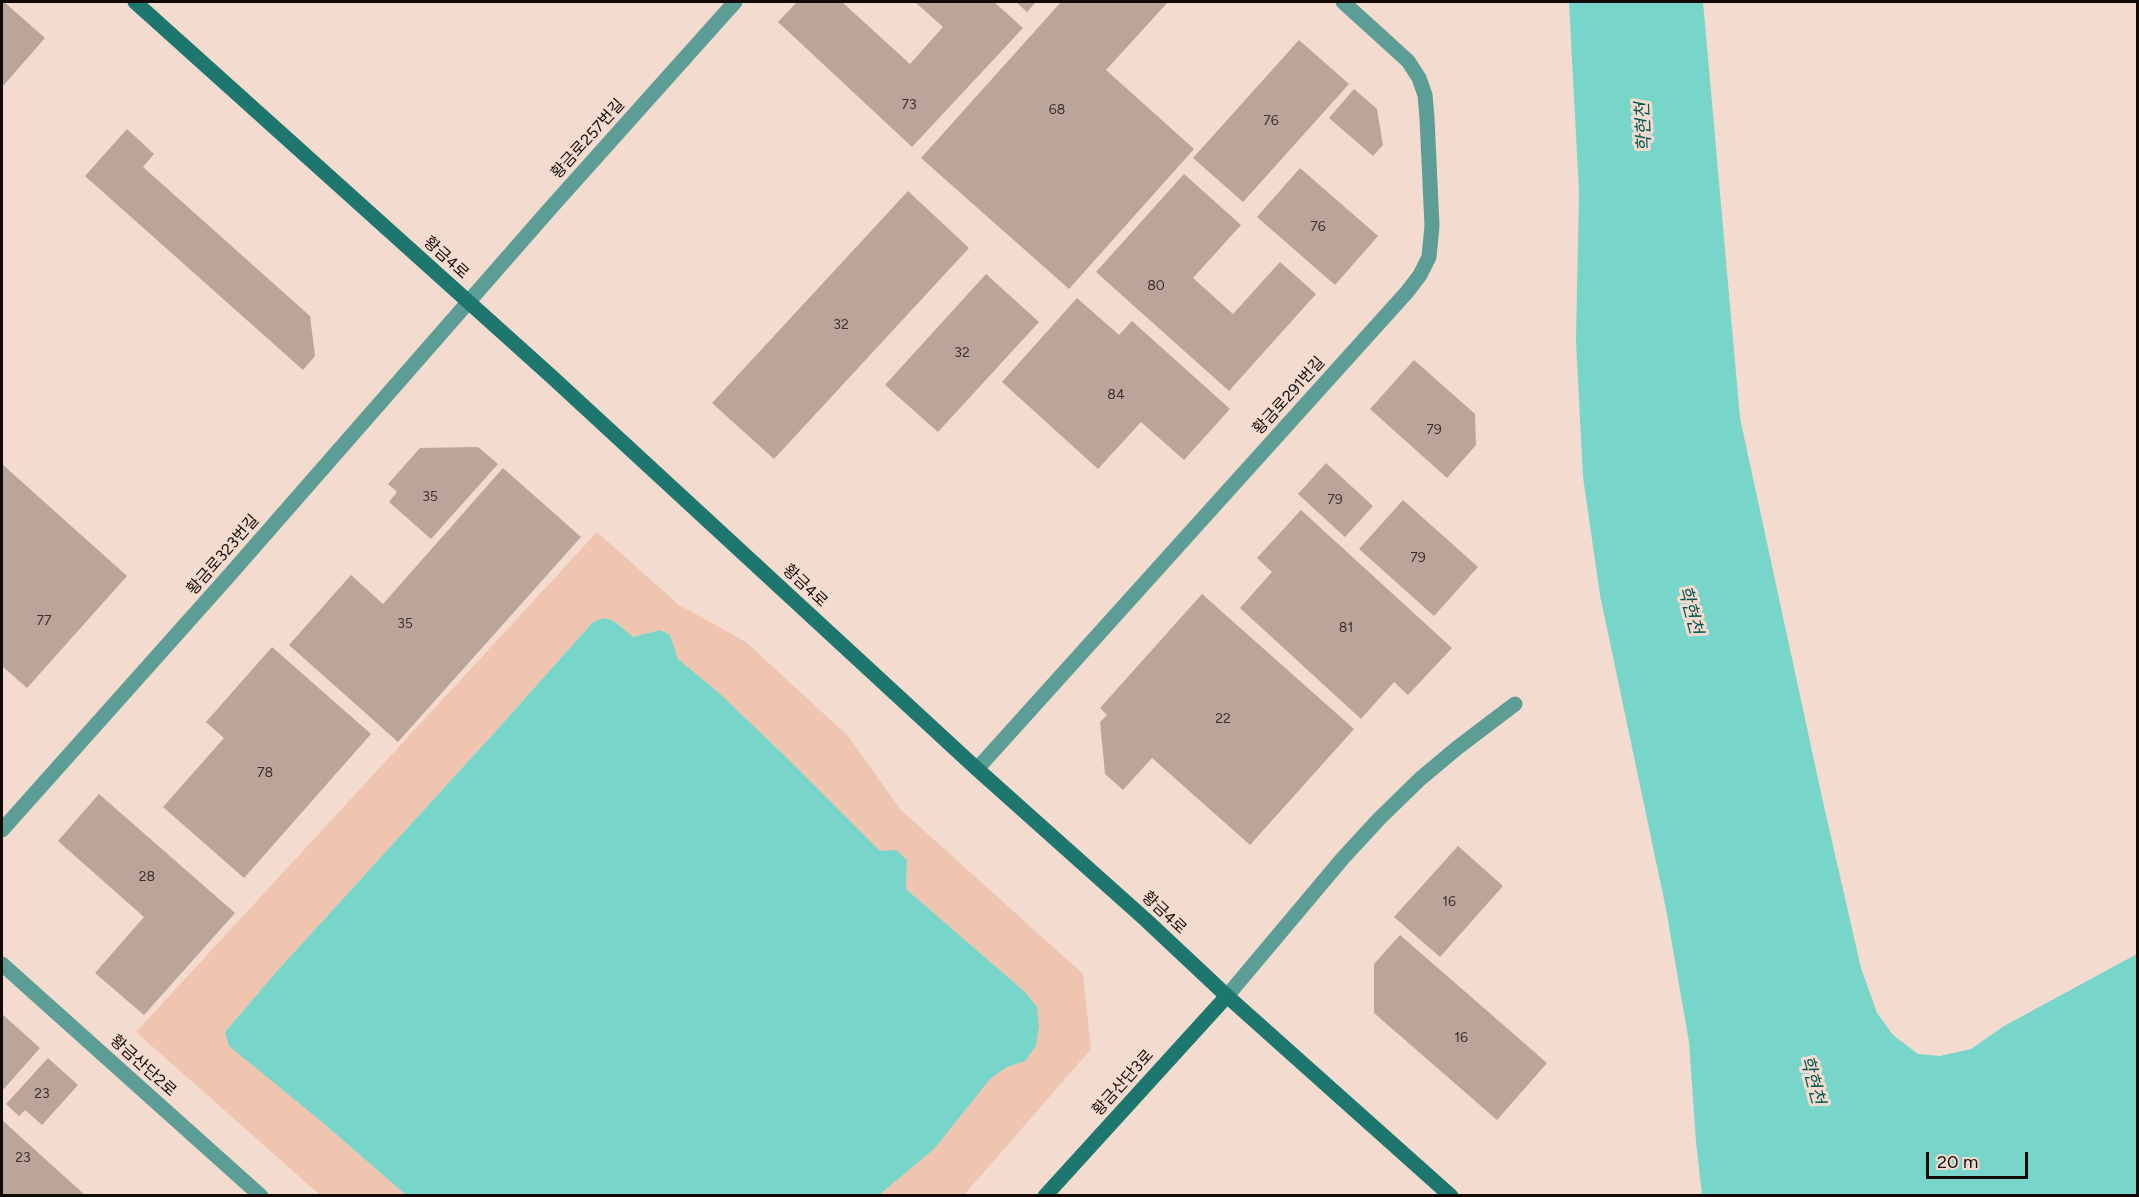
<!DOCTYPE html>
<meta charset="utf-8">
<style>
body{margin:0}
#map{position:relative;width:2139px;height:1197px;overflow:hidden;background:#f3dbcf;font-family:Figtree,sans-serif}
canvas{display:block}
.frame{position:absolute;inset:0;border:3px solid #120a07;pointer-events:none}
.scale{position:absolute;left:1926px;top:1152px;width:102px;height:27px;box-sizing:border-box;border:3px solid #120a07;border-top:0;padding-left:8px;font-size:18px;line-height:21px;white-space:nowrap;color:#120a07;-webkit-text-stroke:4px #f3dbcf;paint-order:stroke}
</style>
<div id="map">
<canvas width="2139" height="1197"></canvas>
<div class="frame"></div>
<div class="scale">20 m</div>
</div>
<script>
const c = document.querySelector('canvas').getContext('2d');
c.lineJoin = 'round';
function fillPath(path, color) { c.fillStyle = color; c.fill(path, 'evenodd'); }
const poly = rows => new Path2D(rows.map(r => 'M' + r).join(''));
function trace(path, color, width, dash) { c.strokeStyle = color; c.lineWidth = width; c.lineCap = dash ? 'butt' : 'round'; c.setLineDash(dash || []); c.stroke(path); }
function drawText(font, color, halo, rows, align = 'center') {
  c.font = font + ' Figtree,"Noto Sans KR",sans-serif'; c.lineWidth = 6; c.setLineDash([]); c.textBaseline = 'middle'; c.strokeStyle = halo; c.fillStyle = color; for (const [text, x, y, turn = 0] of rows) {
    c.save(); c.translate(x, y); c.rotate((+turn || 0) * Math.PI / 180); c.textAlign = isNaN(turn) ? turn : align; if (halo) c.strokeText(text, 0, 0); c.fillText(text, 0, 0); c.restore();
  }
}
fillPath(poly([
 [597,532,679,605,746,642,849,737,900,809,1083,974,1091,1049,964,1195,879,1195,934,1149,991,1078,1007,1067,1025,1061,1024,991,906,889,907,860,896,850,880,851,784,755,718,692,678,659,670,635,660,630,633,637,614,621,593,622,495,732,278,970,225,1032,322,1122,406,1195,320,1195,136,1032]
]), '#efc5b0');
fillPath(poly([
 [1569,2,1703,2,1740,418,1823,802,1861,968,1877,1013,1893,1035,1918,1054,1940,1056,1971,1049,2004,1026,2137,954,2137,1195,1702,1195,1696,1142,1689,1042,1666,909,1600,595,1583,477,1576,341,1579,192],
 [604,618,614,621,633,637,660,630,670,635,678,659,718,692,784,755,880,851,896,850,907,860,906,889,1024,991,1037,1007,1039,1026,1036,1046,1025,1061,1007,1067,991,1078,934,1149,879,1195,406,1195,322,1122,229,1046,225,1032,278,970,495,732,593,622]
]), '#78d5ca');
fillPath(poly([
 [2,2,4,2,45,38,2,87],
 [797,2,842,2,910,64,943,27,915,2,994,2,1023,28,912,147,778,22],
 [1016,2,1036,2,1027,12],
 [1061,2,1168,2,1106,70,1194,149,1069,289,921,158],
 [1299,40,1349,84,1243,202,1193,158],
 [1354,89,1377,109,1383,145,1373,156,1329,118],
 [127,129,154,154,143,167,310,316,315,356,303,370,85,176],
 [1300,168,1378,236,1335,285,1257,217],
 [1184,174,1241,225,1193,278,1233,314,1280,262,1316,294,1229,391,1096,272],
 [908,191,969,248,774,459,712,403],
 [986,274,1039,322,938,432,885,385],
 [1077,298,1119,335,1132,321,1230,409,1184,460,1141,422,1098,469,1002,382],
 [1414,360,1475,414,1476,445,1447,478,1370,409],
 [478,447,498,464,431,539,389,502,397,492,388,484,420,448],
 [1326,463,1373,506,1345,537,1298,494],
 [2,464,127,576,27,688,2,666],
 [503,468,581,537,398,742,289,645,351,575,383,604],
 [1403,500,1478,567,1434,616,1359,549],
 [1301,510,1452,648,1408,695,1394,682,1361,719,1240,608,1272,572,1257,558],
 [1202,594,1354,729,1250,845,1152,758,1123,790,1105,774,1100,722,1107,715,1100,708],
 [272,647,371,734,244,878,163,807,224,738,206,722],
 [99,794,235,913,144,1015,95,973,144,917,58,841],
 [1458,846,1503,886,1440,957,1394,917],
 [1400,935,1547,1063,1497,1120,1374,1013,1374,964],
 [2,1014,40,1048,2,1091],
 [48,1058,78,1085,42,1125,25,1110,19,1116,6,1104],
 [2,1120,86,1196,2,1196]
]), '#bba499');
trace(poly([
 [977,769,1407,292,1420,275,1429,257,1432,226,1427,118,1425,95,1419,78,1408,61,1343,2],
 [2,830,226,579,548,211,735,2],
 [2,964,261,1196],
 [1227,996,1343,858,1379,819,1420,779,1457,748,1515,704]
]), '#5c9d95', 15);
trace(poly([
 [135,2,552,377,977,769,1146,920,1227,996,1451,1196],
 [1045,1196,1227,996]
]), '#1d776e', 15);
drawText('14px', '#3c302c', null, [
 ["73",909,105],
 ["68",1057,110],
 ["76",1271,121],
 ["76",1318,227],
 ["80",1156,286],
 ["32",841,325],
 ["32",962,353],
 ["84",1116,395],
 ["79",1434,430],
 ["35",430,497],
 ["79",1335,500],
 ["79",1418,558],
 ["77",44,621],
 ["35",405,624],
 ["81",1346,628],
 ["22",1223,719],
 ["78",265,773],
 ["28",147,877],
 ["16",1449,902],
 ["16",1461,1038],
 ["23",42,1094],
 ["23",23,1158]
]);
drawText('16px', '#120a07', '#f3dbcf', [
 ["황금로257번길",588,139,-48],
 ["황금4로",446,258,42],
 ["황금로291번길",1289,396,-48],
 ["황금로323번길",223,555,-49],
 ["황금4로",805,586,43],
 ["황금4로",1164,913,43],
 ["황금산단2로",143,1066,42],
 ["황금산단3로",1123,1083,-48]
]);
drawText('italic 18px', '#025851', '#f3dbcf', [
 ["학현천",1644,127,-93],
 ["학현천",1690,610,75],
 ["학현천",1812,1080,75]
]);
</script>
